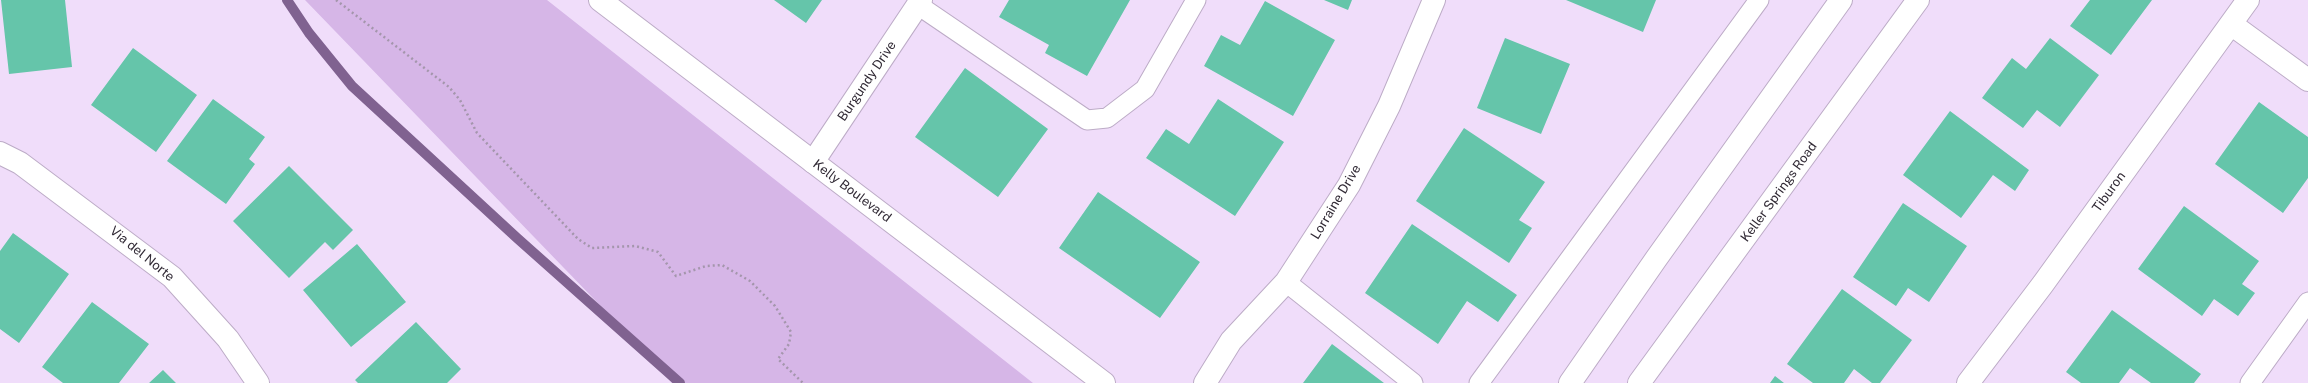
<!DOCTYPE html>
<style>
body{margin:0}
canvas{display:block;background:#f0ddfa}
</style>
<canvas width="2308" height="383"></canvas>
<script>
const c = document.querySelector('canvas').getContext('2d');
c.lineJoin = 'round';
function fillPath(path, color) { c.fillStyle = color; c.fill(path, 'evenodd'); }
const poly = rows => new Path2D(rows.map(r => 'M' + r).join(''));
function trace(path, color, width, dash) { c.strokeStyle = color; c.lineWidth = width; c.lineCap = dash ? 'butt' : 'round'; c.setLineDash(dash || []); c.stroke(path); }
function drawText(font, color, halo, rows, align = 'center') {
  c.font = font + ' "Public Sans",sans-serif'; c.lineWidth = 3; c.setLineDash([]); c.textBaseline = 'middle'; c.strokeStyle = halo; c.fillStyle = color; for (const [text, x, y, turn = 0] of rows) {
    c.save(); c.translate(x, y); c.rotate((+turn || 0) * Math.PI / 180); c.textAlign = isNaN(turn) ? turn : align; if (halo) c.strokeText(text, 0, 0); c.fillText(text, 0, 0); c.restore();
  }
}
fillPath(poly([
 [305,0,547,0,1033,383,672,383,649,356]
]), '#d6b6e7');
trace(poly([
 [287,0,309,33,352,86,517,238,680,383]
]), '#806290', 10);
fillPath(poly([
 [1,0,65,0,72,67,9,74],
 [774,0,822,0,806,23],
 [1009,0,1130,0,1087,76,1045,53,1049,45,999,17],
 [1324,0,1352,0,1348,10],
 [1566,0,1656,0,1643,32],
 [2090,0,2152,0,2111,55,2070,26],
 [1265,1,1335,40,1293,116,1204,66,1221,35,1240,45],
 [1505,38,1570,64,1541,134,1477,108],
 [2050,38,2099,75,2060,127,2037,110,2023,128,1982,98,2012,58,2026,69],
 [133,48,197,95,156,152,91,105],
 [965,68,1048,129,998,197,915,137],
 [213,99,265,137,249,159,255,164,226,204,167,161],
 [1218,99,1284,142,1235,216,1146,158,1166,129,1189,144],
 [2259,102,2308,137,2308,178,2283,213,2215,164],
 [1950,111,2029,170,2015,191,1993,175,1961,218,1903,175],
 [1464,128,1545,182,1519,220,1532,228,1509,263,1416,201],
 [289,166,353,230,333,250,325,242,289,278,233,221],
 [1098,192,1200,262,1160,318,1059,248],
 [1903,203,1967,246,1929,302,1908,288,1896,306,1853,277],
 [2184,206,2259,261,2242,284,2255,293,2238,316,2214,299,2202,316,2138,269],
 [1412,224,1517,295,1498,322,1467,301,1438,344,1365,293],
 [13,233,69,274,19,343,0,329,0,251],
 [357,244,406,302,351,347,303,290],
 [1842,289,1912,340,1880,383,1872,383,1854,369,1844,383,1813,383,1787,364],
 [92,302,149,344,119,383,63,383,42,367],
 [2112,310,2201,374,2194,383,2151,383,2130,368,2119,383,2081,383,2066,372],
 [416,322,461,369,447,383,358,383,355,380],
 [1332,344,1384,383,1303,383],
 [163,370,176,383,149,383],
 [1775,376,1784,383,1770,383]
]), '#65c5aa');
const lane = poly([
 [918,5,1087,120,1107,118,1145,89,1196,0],
 [1286,282,1413,383],
 [1479,383,1759,0],
 [2250,383,2308,302]
]);
const street = poly([
 [2231,24,2308,80],
 [0,153,20,163,172,277,228,339,258,383],
 [813,162,921,0],
 [1205,383,1231,341,1286,282,1349,185,1389,106,1434,0],
 [1968,383,2043,284,2248,0]
]);
const secondary = poly([
 [600,0,1104,383],
 [1570,383,1656,259,1841,0],
 [1639,383,1918,0]
]);
trace(lane, '#bdacc7', 21);
trace(street, '#bdacc7', 24);
trace(secondary, '#bdacc7', 24);
trace(poly([
 [336,0,449,87,460,100,477,133,578,239,592,248,635,246,658,252,676,276,706,266,722,265,750,281,775,306,791,332,789,344,778,359,803,383]
]), '#a496ac', 2.5, [2, 3]);
trace(lane, '#fff', 19);
trace(street, '#fff', 22);
trace(secondary, '#fff', 22);
drawText('13px', '#322b36', '#fff', [
 ["Burgundy Drive",867,81,-56],
 ["Kelly Boulevard",852,191,37],
 ["Keller Springs Road",1779,192,-54],
 ["Tiburon",2109,192,-54],
 ["Lorraine Drive",1336,202,-59],
 ["Via del Norte",142,254,39]
]);
</script>
